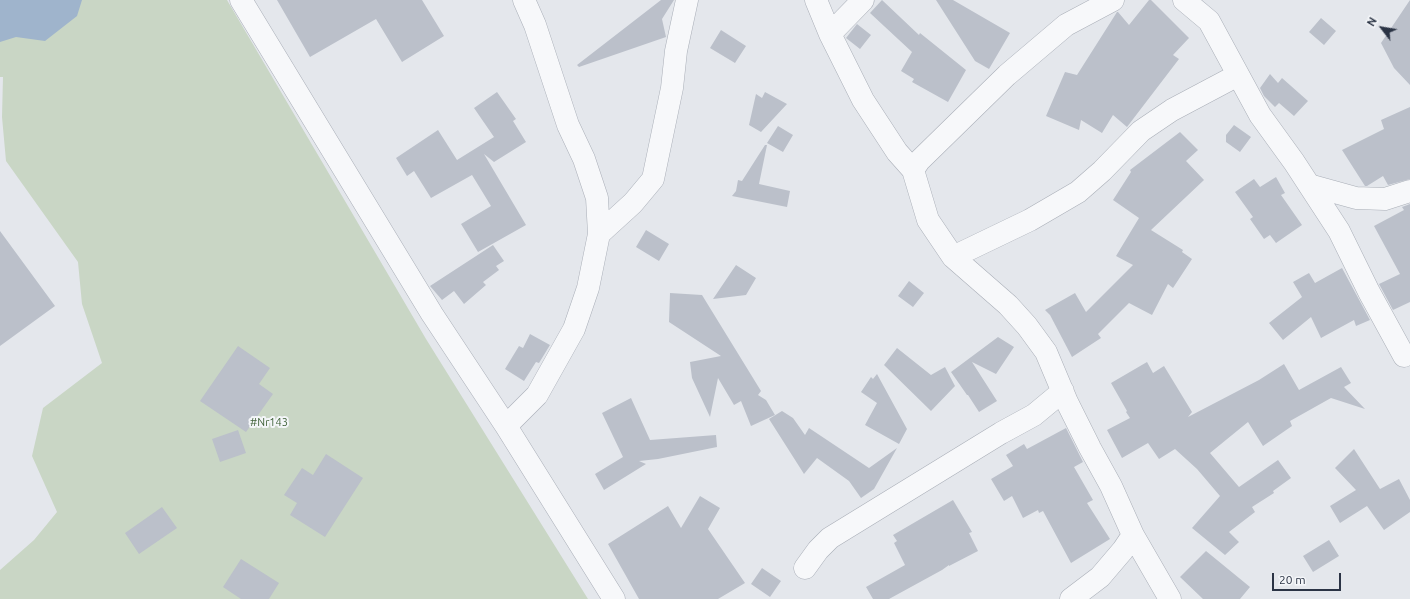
<!DOCTYPE html>
<style>
body{margin:0}
#map{position:relative;width:1410px;height:599px;overflow:hidden;background:#e4e7ec;font-family:Ubuntu,sans-serif}
canvas{display:block}
.north{position:absolute;left:1362px;top:8px;width:40px;height:40px;-webkit-text-stroke:3px #f4f6f9;paint-order:stroke;rotate:301deg;font-size:11px;font-weight:700;line-height:16px;text-align:center;color:#2b3445}
.north::after{content:'';display:block;margin:auto;width:14px;height:18px;background:#2b3445;clip-path:polygon(50% 0,100% 100%,50% 72%,0 100%)}
.scale{position:absolute;left:1272px;top:573px;width:69px;height:18px;box-sizing:border-box;border:2px solid #2b3445;border-top:0;padding-left:5px;font-size:12px;line-height:14px;white-space:nowrap;color:#2b3445;-webkit-text-stroke:3px #f4f6f9;paint-order:stroke}
</style>
<div id="map">
<canvas width="1410" height="599"></canvas>
<div class="north">N</div>
<div class="scale">20 m</div>
</div>
<script>
const c = document.querySelector('canvas').getContext('2d');
c.lineJoin = 'round';
function fillPath(path, color) { c.fillStyle = color; c.fill(path, 'evenodd'); }
const poly = rows => new Path2D(rows.map(r => 'M' + r).join(''));
function trace(path, color, width, dash) { c.strokeStyle = color; c.lineWidth = width; c.lineCap = dash ? 'butt' : 'round'; c.setLineDash(dash || []); c.stroke(path); }
function drawText(font, color, halo, rows, align = 'center') {
  c.font = font + ' Ubuntu,sans-serif'; c.lineWidth = 4; c.setLineDash([]); c.textBaseline = 'middle'; c.strokeStyle = halo; c.fillStyle = color; for (const [text, x, y, turn = 0] of rows) {
    c.save(); c.translate(x, y); c.rotate((+turn || 0) * Math.PI / 180); c.textAlign = isNaN(turn) ? turn : align; if (halo) c.strokeText(text, 0, 0); c.fillText(text, 0, 0); c.restore();
  }
}
fillPath(poly([
 [0,0,227,0,426,339,588,599,0,599,0,570,34,540,57,512,32,456,43,408,102,363,82,304,78,262,6,161,2,117,3,77,0,77]
]), '#c9d6c5');
fillPath(poly([
 [0,0,82,0,77,16,45,41,16,37,0,42]
]), '#9fb4cc');
fillPath(poly([
 [277,0,422,0,444,36,402,62,376,19,310,57],
 [661,0,674,0,662,19,666,37,579,67,577,65],
 [882,0,919,35,920,33,966,70,948,102,912,82,914,79,901,71,912,52,870,13],
 [936,0,953,0,1010,33,989,69,975,61],
 [1149,0,1151,0,1189,38,1173,55,1179,59,1127,127,1113,115,1102,133,1081,120,1079,130,1046,116,1065,72,1077,75,1117,12,1118,12,1129,25],
 [1410,0,1410,85,1394,68,1381,43],
 [1321,18,1336,31,1324,45,1309,32],
 [857,24,871,35,860,49,846,38],
 [721,30,746,46,735,63,710,48],
 [1270,74,1278,83,1282,78,1308,101,1294,116,1279,103,1275,107,1264,96,1260,88],
 [497,92,516,119,513,121,526,142,494,162,484,154,526,225,478,252,461,224,491,206,472,175,431,198,414,171,407,176,396,158,438,130,457,160,494,137,474,108],
 [765,92,787,104,761,132,749,125,756,94,762,98],
 [1410,107,1410,179,1388,185,1383,176,1367,186,1365,186,1342,150,1384,129,1381,120],
 [1234,125,1251,137,1240,152,1226,142,1226,135],
 [778,126,793,135,783,152,767,143],
 [1180,132,1198,150,1186,161,1204,180,1151,230,1183,250,1182,252,1192,259,1173,288,1168,284,1152,315,1129,303,1098,334,1101,338,1072,357,1050,315,1045,310,1075,293,1086,312,1133,265,1116,256,1139,218,1113,200,1131,172,1130,170],
 [765,145,767,145,759,184,790,191,787,207,732,196,736,191,738,180,742,181],
 [1276,177,1285,193,1281,195,1302,225,1276,243,1270,235,1264,239,1250,219,1253,217,1235,192,1254,179,1260,187],
 [1410,204,1410,302,1393,310,1379,284,1400,274,1374,226,1404,210,1402,207],
 [646,230,669,244,659,261,636,247],
 [0,231,55,306,0,346],
 [493,245,504,261,496,266,499,270,483,282,486,285,464,304,454,291,442,300,430,286],
 [736,265,756,278,746,295,713,299],
 [1342,268,1370,320,1356,326,1354,320,1321,338,1311,317,1283,340,1269,323,1302,297,1293,282,1309,273,1315,283],
 [909,281,924,293,913,307,898,296],
 [670,293,702,295,761,391,758,395,766,400,775,415,751,426,741,401,734,405,718,378,710,417,692,378,690,362,721,356,669,322],
 [530,334,550,345,539,363,536,362,524,381,505,369,519,346,523,348],
 [998,337,1014,347,996,374,972,362,997,401,979,412,968,395,967,395,951,372],
 [238,346,270,368,259,384,273,394,246,432,200,401],
 [897,348,931,375,945,367,955,386,931,411,884,365],
 [1147,362,1153,373,1164,366,1192,412,1188,417,1259,380,1284,364,1299,390,1341,367,1351,383,1344,387,1365,409,1331,398,1290,421,1292,426,1263,446,1248,422,1210,453,1239,487,1278,460,1291,478,1273,491,1274,493,1252,507,1255,512,1229,532,1239,542,1225,555,1192,528,1220,496,1197,469,1175,449,1159,459,1148,443,1122,458,1107,430,1130,418,1126,412,1127,411,1111,383],
 [877,374,907,429,899,444,865,425,877,403,861,392,871,377,873,379],
 [631,398,650,440,716,435,717,447,658,459,639,461,646,464,604,490,595,474,623,457,602,413],
 [782,411,793,418,805,435,809,428,869,468,897,448,874,489,861,498,849,481,817,458,804,474,769,419],
 [1066,428,1083,462,1074,467,1093,500,1087,503,1110,539,1071,563,1043,511,1039,513,1038,510,1023,518,1012,496,1004,501,991,479,1013,466,1006,455,1024,444,1027,449],
 [238,430,246,453,220,462,212,439],
 [1354,449,1380,489,1399,479,1410,500,1410,512,1384,530,1367,506,1340,523,1330,506,1356,490,1335,468],
 [326,454,363,478,325,537,290,515,297,503,284,495,302,468,313,475],
 [700,496,720,508,708,529,745,583,718,599,639,599,608,544,668,506,681,528],
 [953,500,972,532,969,533,978,551,949,566,949,565,942,570,889,599,873,599,866,587,905,565,894,543,897,541,893,535],
 [162,507,177,528,139,554,125,533],
 [1329,540,1339,556,1313,572,1303,556],
 [1206,551,1250,587,1240,599,1203,599,1180,577],
 [241,559,279,583,269,599,241,599,223,587],
 [762,568,781,581,770,597,751,584]
]), '#bbc0ca');
const minor = poly([
 [241,0,432,314,506,426,614,599],
 [816,0,830,34,863,100,897,152,913,170,928,220,953,257,1008,305,1027,326,1046,352,1067,402,1090,448,1111,486,1133,535,1123,550,1100,577,1071,599],
 [1184,0,1209,21,1260,115,1294,162,1339,231,1369,292,1404,356],
 [830,34,863,0],
 [913,170,919,161,1007,75,1066,25,1113,0],
 [1309,185,1356,198,1385,199,1410,191],
 [599,234,633,203,653,179,672,88,676,51,687,0],
 [953,257,1030,220,1078,192,1102,171,1141,131,1172,110,1238,75],
 [506,426,537,395,574,329,588,288,599,234,597,198,584,159,568,125,535,25,524,0],
 [1133,535,1170,599],
 [805,568,818,550,830,538,1001,433,1034,415,1063,391]
]);
trace(minor, '#a9aeb7', 23);
trace(minor, '#f7f8fa', 22);
drawText('11px', '#3f6138', '#f4f6f9', [
 ["#Nr143",269,422]
]);
</script>
